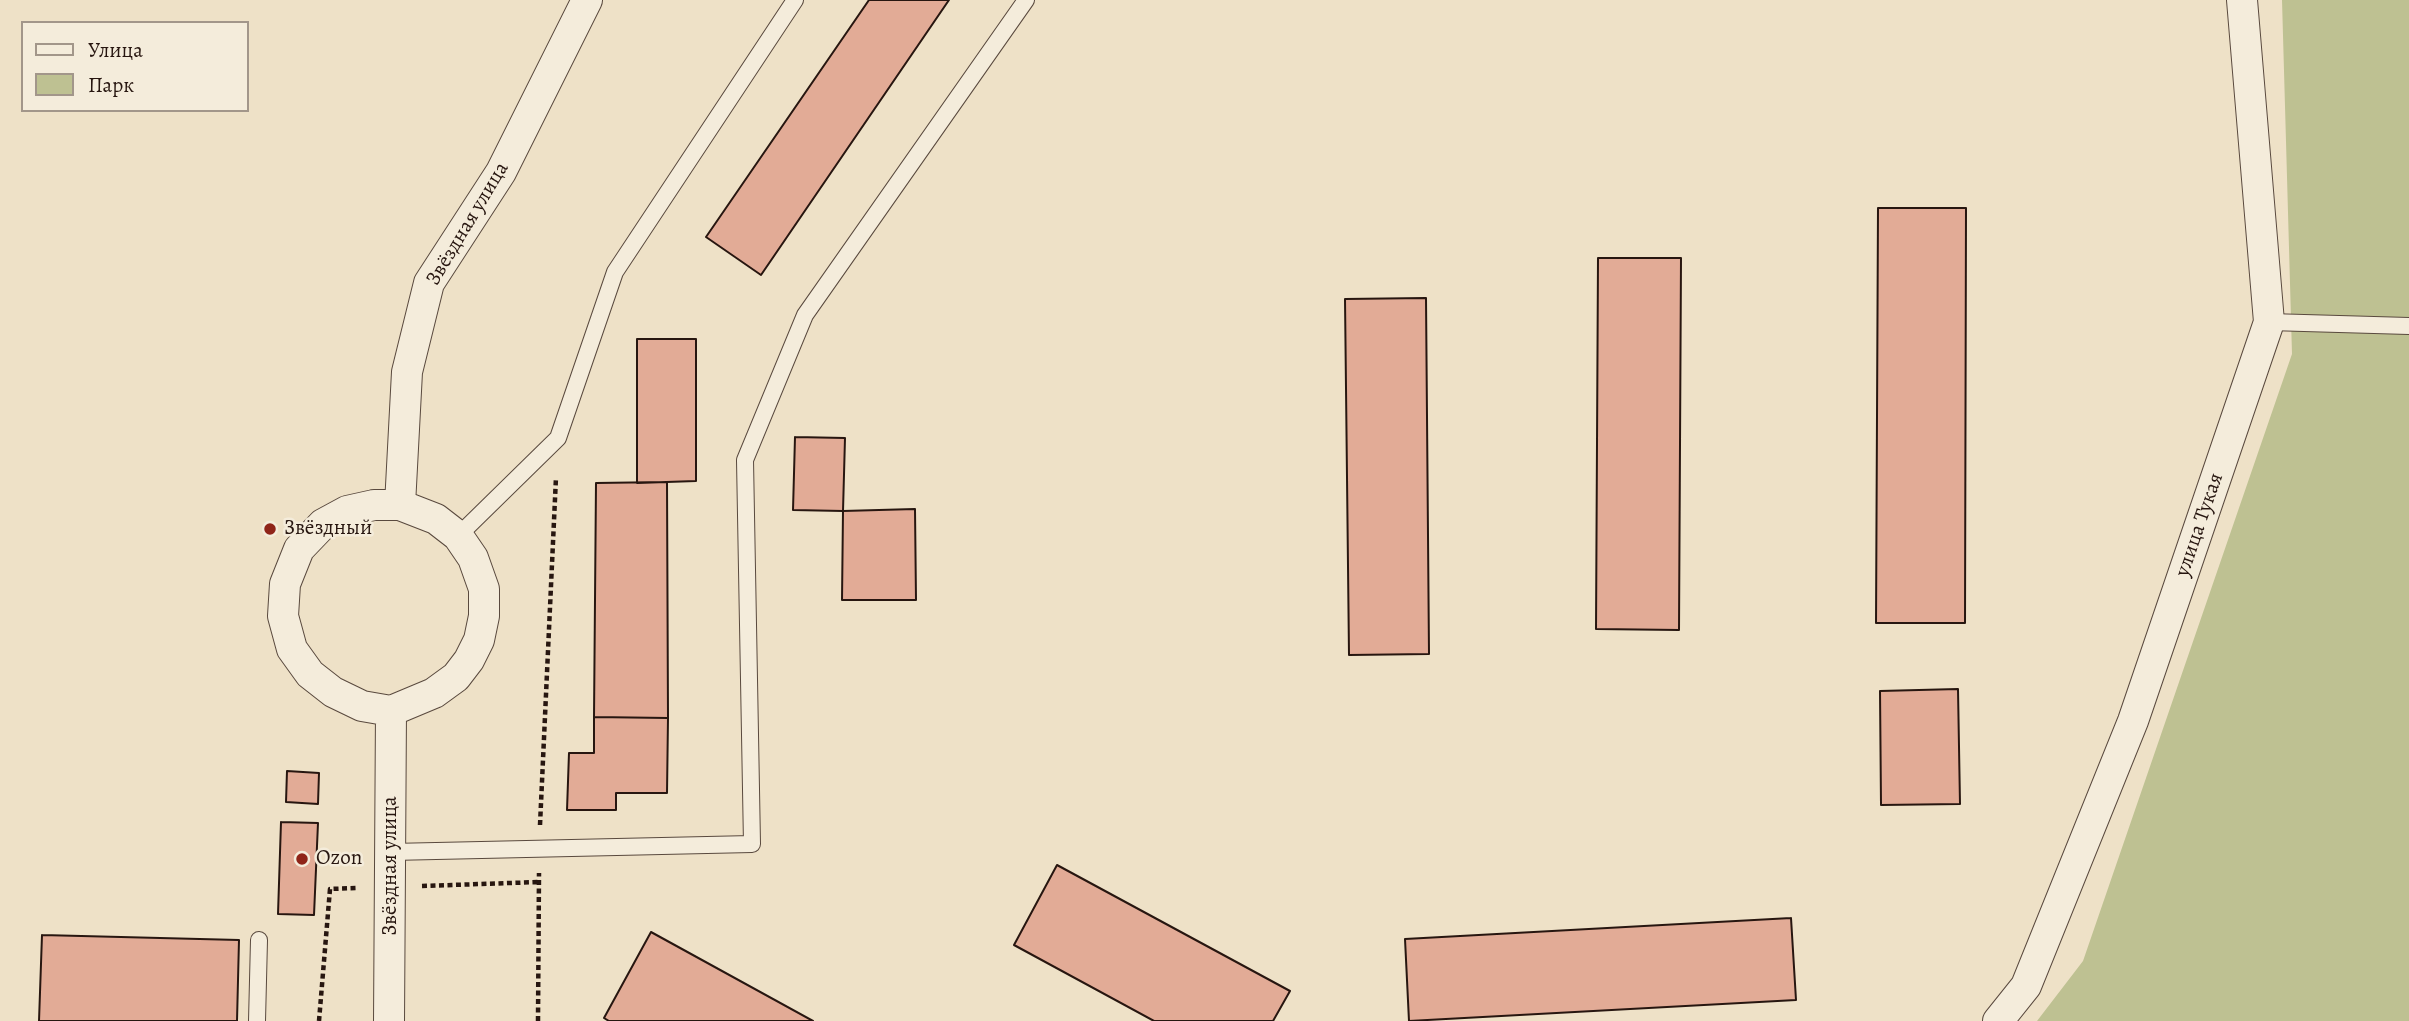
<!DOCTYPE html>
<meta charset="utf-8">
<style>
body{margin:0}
#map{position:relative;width:2409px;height:1021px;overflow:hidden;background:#eee1c7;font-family:Alegreya,serif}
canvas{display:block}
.legend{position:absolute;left:21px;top:21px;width:228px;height:91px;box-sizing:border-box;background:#f4ecdb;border:2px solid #a2968a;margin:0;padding:9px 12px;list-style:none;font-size:21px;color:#271610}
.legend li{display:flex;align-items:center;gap:14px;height:35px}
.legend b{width:35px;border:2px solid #a2968a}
</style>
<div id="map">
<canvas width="2409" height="1021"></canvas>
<ul class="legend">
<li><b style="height:9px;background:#f4ecdb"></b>Улица</li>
<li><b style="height:19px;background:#bec192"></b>Парк</li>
</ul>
</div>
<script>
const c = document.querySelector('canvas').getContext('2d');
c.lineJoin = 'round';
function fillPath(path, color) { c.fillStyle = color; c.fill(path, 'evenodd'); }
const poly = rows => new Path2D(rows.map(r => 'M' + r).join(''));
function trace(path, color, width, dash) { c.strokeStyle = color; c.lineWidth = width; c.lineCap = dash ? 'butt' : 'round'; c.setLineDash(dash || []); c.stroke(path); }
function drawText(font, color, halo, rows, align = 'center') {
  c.font = font + ' Alegreya,serif'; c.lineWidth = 5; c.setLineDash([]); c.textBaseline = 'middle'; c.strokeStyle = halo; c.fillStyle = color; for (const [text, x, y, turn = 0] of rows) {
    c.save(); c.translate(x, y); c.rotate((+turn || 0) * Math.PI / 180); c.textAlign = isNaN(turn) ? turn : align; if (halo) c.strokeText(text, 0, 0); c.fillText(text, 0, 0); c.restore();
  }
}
fillPath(poly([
 [2282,0,2409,0,2409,1021,2037,1021,2083,961,2292,354]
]), '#bec192');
const building = poly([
 [869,0,949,0,761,275,706,237,869,0],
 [1878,208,1966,208,1965,623,1876,623,1878,208],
 [1598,258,1681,258,1679,630,1596,629,1598,258],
 [1426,298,1429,654,1349,655,1345,299,1426,298],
 [637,339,696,339,696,481,637,483,637,339],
 [795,437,845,438,843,511,793,510,795,437],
 [667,482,668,718,594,717,596,483,667,482],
 [915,509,916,600,842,600,843,511,915,509],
 [1958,689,1960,804,1881,805,1880,691,1958,689],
 [594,717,668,718,667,793,616,793,616,810,567,810,569,753,594,753,594,717],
 [287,771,319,773,318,804,286,802,287,771],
 [281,822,318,823,314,915,278,914,281,822],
 [1057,865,1290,991,1273,1021,1154,1021,1014,945,1057,865],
 [1791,918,1796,1000,1409,1021,1405,939,1791,918],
 [651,932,813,1021,609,1021,604,1018,651,932],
 [42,935,239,940,237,1021,39,1021,42,935]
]);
fillPath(building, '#e2ab96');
trace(building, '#271610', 2);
const service = poly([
 [2269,322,2409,326],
 [458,536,558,438,615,272,795,0],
 [391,852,752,844,745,460,805,315,1026,0],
 [257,1021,259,940]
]);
const minor = poly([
 [374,505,400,505,436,519,458,536,473,558,484,589,484,616,479,640,469,660,456,677,434,693,391,711,362,706,333,692,310,674,292,649,283,616,285,584,299,549,323,524,347,511,374,505],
 [400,505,407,372,429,283,501,172,587,0],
 [389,1021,391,711],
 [1998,1021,2026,986,2133,721,2269,322,2242,0]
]);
trace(service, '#59493e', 18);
trace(minor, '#59493e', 32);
trace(poly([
 [540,825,556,477],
 [422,886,539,882],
 [319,1021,330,889,357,888],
 [538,1021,539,873]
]), '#271610', 4.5, [5, 3.5]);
trace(service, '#f4ecdb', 16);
trace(minor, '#f4ecdb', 30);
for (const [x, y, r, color] of [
 [270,529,7,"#8f2418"],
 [302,859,7,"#8f2418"]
]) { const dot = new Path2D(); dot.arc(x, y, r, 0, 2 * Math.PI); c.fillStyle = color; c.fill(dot); trace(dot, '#f4ecdb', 2.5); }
drawText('21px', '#271610', '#f4ecdb', [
 ["Звёздная улица",468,224,-59],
 ["улица Тукая",2200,525,-71],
 ["Звёздная улица",391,866,-90]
]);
drawText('21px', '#271610', '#f4ecdb', [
 ["Звёздный",284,529],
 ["Ozon",316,859]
], 'left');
</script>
